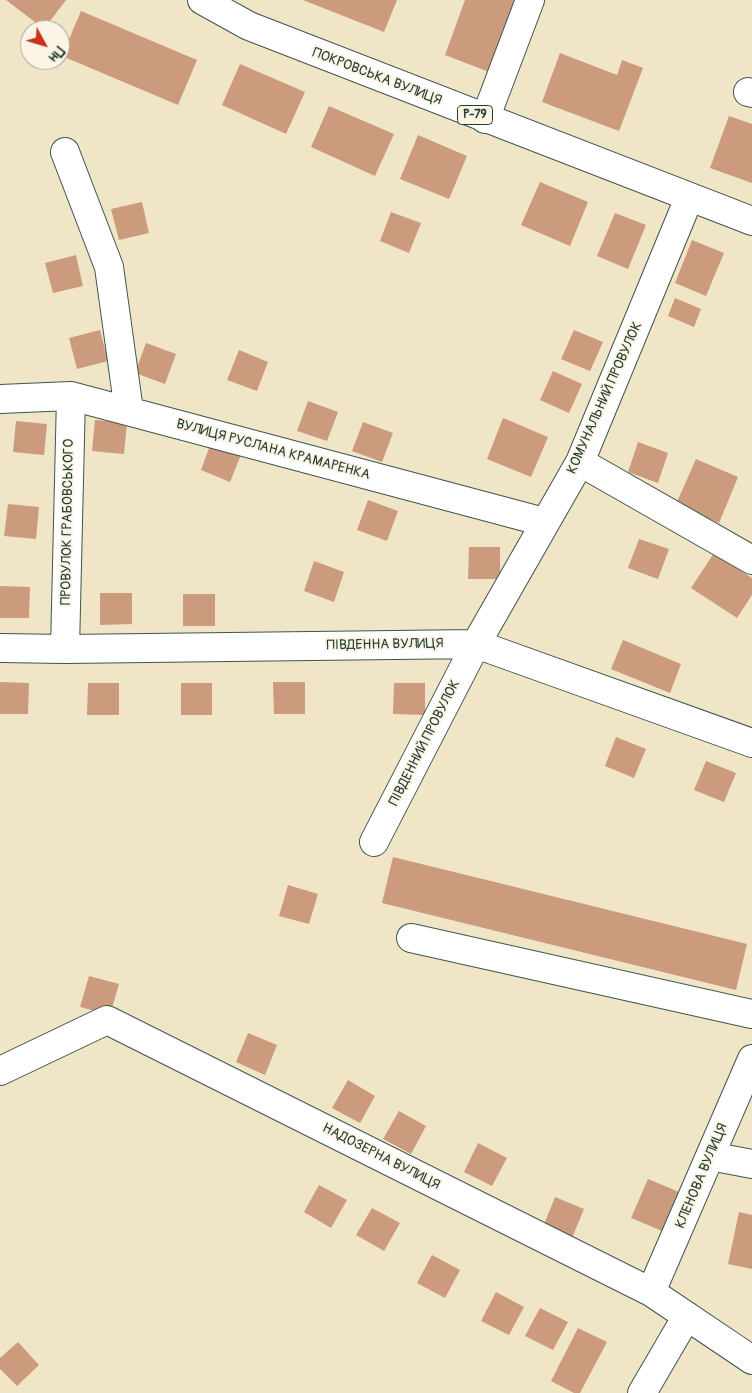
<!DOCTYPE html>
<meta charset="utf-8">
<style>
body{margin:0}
#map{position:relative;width:752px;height:1393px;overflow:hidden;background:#f0e5c7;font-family:Pangolin,sans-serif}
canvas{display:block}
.north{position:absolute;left:20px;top:20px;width:50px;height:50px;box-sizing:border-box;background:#fcf5e5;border:1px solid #a4ab9e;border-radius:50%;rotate:129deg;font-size:14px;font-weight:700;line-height:20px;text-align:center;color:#1f3d34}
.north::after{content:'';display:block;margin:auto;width:18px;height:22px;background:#c8321e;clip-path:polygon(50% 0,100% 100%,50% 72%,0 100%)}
</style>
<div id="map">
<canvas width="752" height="1393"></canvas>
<div class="north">Пн</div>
</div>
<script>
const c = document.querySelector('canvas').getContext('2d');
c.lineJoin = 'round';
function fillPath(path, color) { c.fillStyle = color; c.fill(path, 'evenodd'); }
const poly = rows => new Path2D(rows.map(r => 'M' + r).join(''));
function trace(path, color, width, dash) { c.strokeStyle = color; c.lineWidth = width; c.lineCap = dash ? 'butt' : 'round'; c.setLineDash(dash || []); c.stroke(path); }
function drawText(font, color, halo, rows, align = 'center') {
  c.font = font + ' Pangolin,sans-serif'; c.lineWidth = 4; c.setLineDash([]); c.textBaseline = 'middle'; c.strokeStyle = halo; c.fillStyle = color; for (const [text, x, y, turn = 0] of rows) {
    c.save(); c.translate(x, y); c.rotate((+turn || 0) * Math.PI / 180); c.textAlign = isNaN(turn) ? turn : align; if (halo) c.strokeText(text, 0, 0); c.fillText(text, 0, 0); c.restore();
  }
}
fillPath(poly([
 [6,0,66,0,44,29],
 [303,0,397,0,384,32],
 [465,0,516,0,489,72,445,55],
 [81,11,197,60,178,105,62,56],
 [560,53,617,75,622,60,643,68,619,131,542,102],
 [240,64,305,92,286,134,222,105],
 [329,106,394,134,375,176,311,147],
 [729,116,752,124,752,183,710,168],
 [418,135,467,156,449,199,400,179],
 [540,182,588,202,570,246,521,225],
 [142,202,149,233,119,240,111,209],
 [391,212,421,223,409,253,380,241],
 [615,213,646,225,628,269,597,256],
 [692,240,724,253,706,296,675,283],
 [76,255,83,286,53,293,45,263],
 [675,298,701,309,694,327,668,316],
 [100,330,108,361,77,369,69,338],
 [574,330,603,342,590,371,561,359],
 [146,343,176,354,165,384,135,373],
 [239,350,268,362,257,391,227,380],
 [553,371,582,384,569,413,540,400],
 [308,401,338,412,327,441,297,431],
 [503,418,548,437,531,477,487,459],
 [95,420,127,423,124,454,92,451],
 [16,421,47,424,44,455,13,452],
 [363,422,393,433,382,462,352,451],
 [212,440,242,452,230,482,201,470],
 [638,442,668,453,658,483,628,472],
 [696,459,738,477,719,523,676,504],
 [368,500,398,511,387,541,357,530],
 [8,504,39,507,36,539,4,536],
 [639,539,669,549,658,579,628,568],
 [469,547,500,547,500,579,468,579],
 [714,553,752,578,752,595,737,618,691,588],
 [314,561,344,572,334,602,304,591],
 [0,586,30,587,29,618,0,618],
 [100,593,132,593,132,624,100,625],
 [183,594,215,594,215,626,183,626],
 [623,640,681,664,670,693,611,669],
 [0,682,29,683,28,714,0,714],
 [273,682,305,682,305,714,274,714],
 [88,683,119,683,119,715,87,715],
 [181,683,212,683,212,715,181,715],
 [394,683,425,683,425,715,393,714],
 [616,737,646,749,634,778,605,766],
 [706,761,736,773,724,802,694,790],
 [393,857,747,944,736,990,382,903],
 [288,885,318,894,309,924,279,916],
 [89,976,119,984,110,1015,80,1007],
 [248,1033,277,1045,265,1075,236,1062],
 [348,1080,375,1096,360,1123,332,1108],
 [399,1111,426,1126,411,1154,383,1139],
 [478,1143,507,1158,492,1186,464,1172],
 [648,1179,684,1194,667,1233,631,1218],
 [319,1185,347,1200,331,1228,304,1212],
 [555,1197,584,1209,572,1238,543,1227],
 [372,1208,400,1223,384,1251,356,1235],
 [739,1212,752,1215,752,1269,728,1264],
 [432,1255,460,1270,445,1298,417,1283],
 [496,1292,524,1307,509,1335,481,1321],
 [540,1308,568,1322,553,1350,525,1336],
 [578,1328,607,1342,580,1393,574,1393,551,1381],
 [18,1342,39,1365,17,1386,0,1369,0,1358]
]), '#cc9b7e');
const minor = poly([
 [748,92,752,93],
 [485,119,530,0],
 [65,152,109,267,129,411],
 [0,399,71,396,544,522],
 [580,462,752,560],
 [0,648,65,649,476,644,752,743],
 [65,649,71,396],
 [374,842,476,644,580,462,689,198],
 [411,938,752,1014],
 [0,1071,107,1020,651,1292,752,1360],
 [710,1156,752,1164],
 [651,1292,752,1059],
 [642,1393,687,1316]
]);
const major = poly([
 [202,0,249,26,752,221]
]);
trace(minor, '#3e564a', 30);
trace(major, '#3e564a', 30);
trace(minor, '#fff', 28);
trace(major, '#fff', 28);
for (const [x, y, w] of [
 [475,115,35]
]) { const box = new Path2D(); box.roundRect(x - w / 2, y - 9.5, w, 19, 4); c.fillStyle = '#fcf5e5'; c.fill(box); trace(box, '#1f3d34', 1); }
drawText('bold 12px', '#1f3d34', null, [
 ["Р-79",475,115]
]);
drawText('14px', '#1f3d34', '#fcf5e5', [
 ["ПОКРОВСЬКА ВУЛИЦЯ",377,77,21],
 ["КОМУНАЛЬНИЙ ПРОВУЛОК",605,398,-66],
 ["ВУЛИЦЯ РУСЛАНА КРАМАРЕНКА",273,450,15],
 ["ПРОВУЛОК ГРАБОВСЬКОГО",68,522,-89],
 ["ПІВДЕННА ВУЛИЦЯ",385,645,-1],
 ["ПІВДЕННИЙ ПРОВУЛОК",425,743,-63],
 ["НАДОЗЕРНА ВУЛИЦЯ",381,1157,27],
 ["КЛЕНОВА ВУЛИЦЯ",702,1176,-67]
]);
</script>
